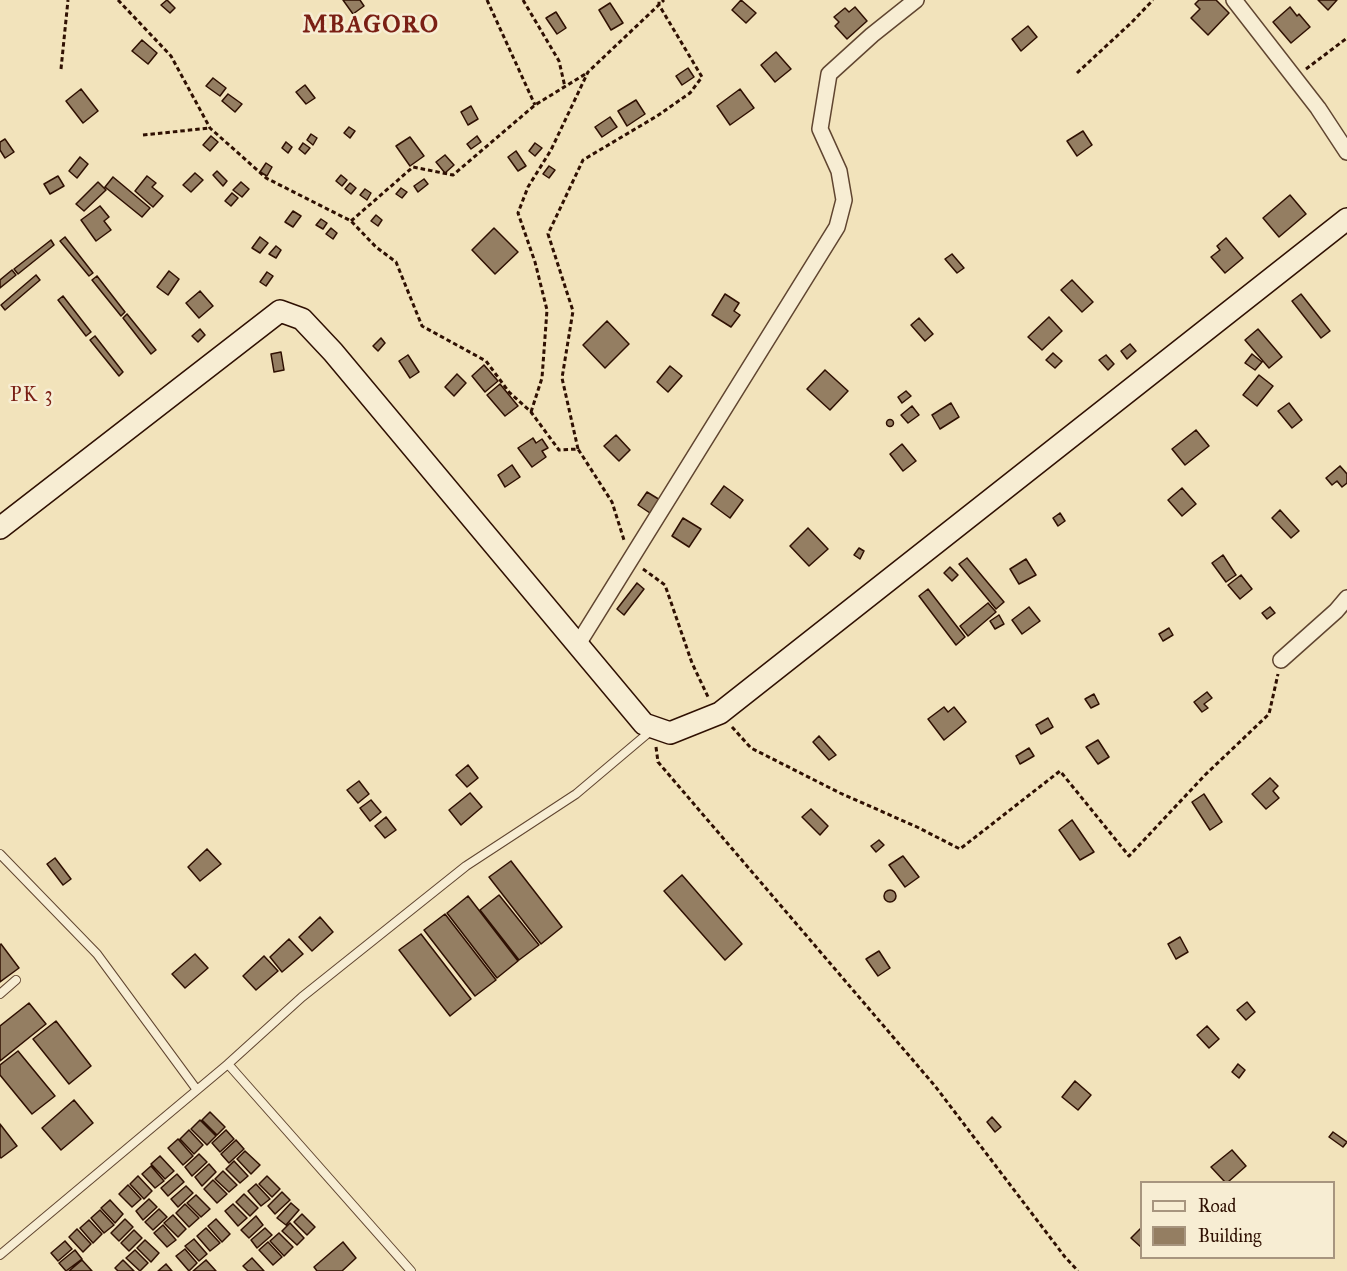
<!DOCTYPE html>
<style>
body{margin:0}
#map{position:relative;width:1347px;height:1271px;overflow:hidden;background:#f2e3bb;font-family:"IM FELL Great Primer",serif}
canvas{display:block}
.legend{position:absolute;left:1140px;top:1181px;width:195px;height:78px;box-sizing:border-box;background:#f7edd3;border:2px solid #a7957f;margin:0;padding:8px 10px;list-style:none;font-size:18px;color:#2f1002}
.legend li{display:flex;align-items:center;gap:12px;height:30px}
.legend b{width:30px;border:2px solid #a7957f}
</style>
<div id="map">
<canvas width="1347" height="1271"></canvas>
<ul class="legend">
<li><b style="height:8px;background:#f7edd3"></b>Road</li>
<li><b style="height:16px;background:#947e62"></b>Building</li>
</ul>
</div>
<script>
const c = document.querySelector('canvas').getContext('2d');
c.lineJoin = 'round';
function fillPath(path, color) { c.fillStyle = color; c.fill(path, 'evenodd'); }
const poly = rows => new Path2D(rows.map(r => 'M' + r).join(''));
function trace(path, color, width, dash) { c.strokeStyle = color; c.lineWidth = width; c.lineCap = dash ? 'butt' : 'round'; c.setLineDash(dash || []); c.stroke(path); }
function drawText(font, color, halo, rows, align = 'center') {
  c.font = font + ' "IM FELL Great Primer",serif'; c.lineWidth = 5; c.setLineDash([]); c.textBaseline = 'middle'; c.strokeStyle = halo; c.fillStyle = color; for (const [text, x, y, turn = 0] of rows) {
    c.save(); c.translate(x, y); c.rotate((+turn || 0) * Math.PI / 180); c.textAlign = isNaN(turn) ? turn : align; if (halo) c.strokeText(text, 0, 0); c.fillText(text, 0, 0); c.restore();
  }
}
const building = poly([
 [167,0,175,8,170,13,161,5,167,0],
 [343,0,360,0,364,6,353,14,343,0],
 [741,0,756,13,746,23,732,10,741,0],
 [1199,0,1216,0,1229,13,1208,35,1191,18,1200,9,1195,4,1199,0],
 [1318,0,1337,0,1328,10,1318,0],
 [610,3,623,23,611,30,599,10,610,3],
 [855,7,867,21,847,39,835,26,839,22,834,17,845,8,849,12,855,7],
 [1290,7,1297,16,1299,14,1310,27,1291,43,1273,22,1290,7],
 [556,12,566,28,557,34,546,18,556,12],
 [1028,26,1037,37,1021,51,1012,39,1028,26],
 [142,40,157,53,148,64,132,51,142,40],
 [776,52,791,69,775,82,761,65,776,52],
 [688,68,694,77,682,85,676,76,688,68],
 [213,78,226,88,220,96,206,86,213,78],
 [305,85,315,98,306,104,296,92,305,85],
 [81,89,98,111,83,123,66,101,81,89],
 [740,89,754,108,730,125,717,106,740,89],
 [228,94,242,104,235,112,222,101,228,94],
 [636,100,645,114,627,126,618,111,636,100],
 [471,106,478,119,468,125,461,112,471,106],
 [610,117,617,127,602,137,595,127,610,117],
 [349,127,355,131,350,138,344,133,349,127],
 [1083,131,1092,145,1077,156,1067,141,1083,131],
 [311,134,317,138,313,145,307,140,311,134],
 [211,136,218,142,210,151,203,145,211,136],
 [477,136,481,142,471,149,467,144,477,136],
 [410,137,424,156,410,166,396,146,410,137],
 [5,139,14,152,5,158,0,150,0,142,5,139],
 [286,142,292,147,288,153,282,148,286,142],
 [303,143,310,148,305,154,299,149,303,143],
 [535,143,542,148,535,156,529,151,535,143],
 [516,151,526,166,518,171,508,157,516,151],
 [445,155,454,165,445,173,436,162,445,155],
 [80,157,88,164,77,178,69,171,80,157],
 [266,163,272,167,267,176,260,172,266,163],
 [549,166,555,170,549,178,543,174,549,166],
 [217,171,227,181,223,186,213,175,217,171],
 [195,173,203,180,191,192,183,185,195,173],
 [341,175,347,180,342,186,336,181,341,175],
 [58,176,64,186,50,194,44,184,58,176],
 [147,176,156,183,152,187,163,196,153,207,135,191,147,176],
 [113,177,150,208,142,217,105,187,113,177],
 [424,179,428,184,418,192,414,186,424,179],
 [98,182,106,190,84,211,76,204,98,182],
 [241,182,249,189,242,197,233,190,241,182],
 [350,183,356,188,351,194,345,189,350,183],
 [401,188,407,192,402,198,396,194,401,188],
 [365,189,371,193,367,200,360,195,365,189],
 [232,193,238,198,231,206,225,201,232,193],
 [1290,195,1306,214,1279,237,1263,218,1290,195],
 [100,206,109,217,104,221,111,230,96,241,81,220,100,206],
 [293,211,301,216,293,227,285,222,293,211],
 [376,215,382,220,378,226,371,221,376,215],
 [321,219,327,223,323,229,316,225,321,219],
 [331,228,337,233,333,239,326,234,331,228],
 [494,228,518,252,495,274,472,250,494,228],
 [65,237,93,273,89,276,60,241,65,237],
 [260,237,268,243,260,253,252,248,260,237],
 [1226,238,1243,258,1225,273,1211,257,1220,250,1217,246,1226,238],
 [51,240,54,245,18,274,14,269,51,240],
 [276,246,281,250,276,258,269,254,276,246],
 [952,254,964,268,957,273,945,259,952,254],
 [12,270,16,275,0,288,0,280,12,270],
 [169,271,179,279,168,295,157,287,169,271],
 [267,272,273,276,266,286,260,282,267,272],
 [36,275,40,280,5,310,1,305,36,275],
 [97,276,125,312,121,316,92,280,97,276],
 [1072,280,1093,302,1082,312,1061,290,1072,280],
 [200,291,213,306,199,318,186,303,200,291],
 [725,294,739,303,734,311,740,315,731,327,712,315,725,294],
 [1301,294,1330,331,1321,338,1292,301,1301,294],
 [63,296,91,332,86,336,58,300,63,296],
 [127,314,156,350,151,354,123,318,127,314],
 [1049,317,1062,331,1042,350,1028,337,1049,317],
 [919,318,933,334,925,341,911,325,919,318],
 [607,321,629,344,605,368,583,345,607,321],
 [200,329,205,335,198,342,192,336,200,329],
 [1258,329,1282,357,1269,368,1245,340,1258,329],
 [95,336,123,372,119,376,90,340,95,336],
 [381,338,385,343,378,351,373,346,381,338],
 [1130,344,1136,351,1127,359,1121,351,1130,344],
 [281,352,284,370,274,372,271,354,281,352],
 [1053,353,1062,361,1055,368,1046,360,1053,353],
 [1252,354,1262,362,1255,370,1245,363,1252,354],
 [408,355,419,372,410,378,399,361,408,355],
 [1106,355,1114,364,1108,370,1099,360,1106,355],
 [484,365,498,381,485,392,472,376,484,365],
 [670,366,682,376,668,392,657,382,670,366],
 [825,370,848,391,830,410,807,389,825,370],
 [457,374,466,383,454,396,445,387,457,374],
 [1259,375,1273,386,1257,406,1243,395,1259,375],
 [500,384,518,406,505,416,487,395,500,384],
 [906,391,911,396,902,403,898,397,906,391],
 [951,403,959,417,940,429,932,415,951,403],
 [1289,403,1302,420,1292,428,1278,411,1289,403],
 [912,406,919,415,908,423,901,415,912,406],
 '886.5 423a3.5 3.5 0 1 1 7 0a3.5 3.5 0 1 1-7 0Z',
 [1196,430,1209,446,1185,465,1172,449,1196,430],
 [616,435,630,450,619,461,604,446,616,435],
 [533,438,536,443,542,439,548,448,542,451,546,457,532,467,518,448,533,438],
 [902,444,916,461,903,471,890,454,902,444],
 [512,465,520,477,505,487,498,475,512,465],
 [1340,466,1347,474,1347,483,1342,487,1337,481,1332,485,1326,478,1340,466],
 [724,486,743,500,730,518,711,504,724,486],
 [1182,488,1196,504,1182,516,1168,500,1182,488],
 [647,492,665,503,656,517,638,505,647,492],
 [1280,510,1299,531,1291,538,1272,518,1280,510],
 [1060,513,1065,521,1058,526,1053,518,1060,513],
 [683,518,701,529,689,547,672,536,683,518],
 [808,528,828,549,809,566,790,546,808,528],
 [859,548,864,551,860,559,854,555,859,548],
 [1223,555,1236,575,1226,582,1212,563,1223,555],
 [967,558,1004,602,996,609,959,564,967,558],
 [1026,559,1036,575,1019,584,1010,569,1026,559],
 [950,567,958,575,952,581,944,573,950,567],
 [1241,575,1252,589,1240,599,1228,585,1241,575],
 [637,583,644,589,624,615,617,609,637,583],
 [928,589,965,637,956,645,919,596,928,589],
 [988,603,996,612,968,636,960,626,988,603],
 [1029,607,1040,621,1022,634,1012,620,1029,607],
 [1270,607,1275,613,1267,619,1262,613,1270,607],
 [999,615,1004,624,995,629,990,621,999,615],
 [1169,628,1173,635,1163,641,1159,634,1169,628],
 [1207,692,1212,698,1204,704,1208,708,1202,712,1194,702,1207,692],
 [1094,694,1099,704,1091,708,1085,699,1094,694],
 [944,707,948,712,954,707,966,722,944,740,928,719,944,707],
 [1048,718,1053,727,1041,734,1036,725,1048,718],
 [819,736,836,755,829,760,813,742,819,736],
 [1098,740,1109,757,1098,764,1086,747,1098,740],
 [1029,748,1034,756,1020,764,1016,756,1029,748],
 [468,765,478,778,467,787,456,775,468,765],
 [1270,778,1278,786,1273,791,1279,798,1266,809,1252,794,1270,778],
 [359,781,369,794,358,803,347,790,359,781],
 [470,793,482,807,461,825,449,810,470,793],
 [1204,794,1222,822,1210,830,1192,802,1204,794],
 [371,800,381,812,370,821,360,808,371,800],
 [811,809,828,826,820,835,802,817,811,809],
 [386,817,396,830,385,838,375,826,386,817],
 [1072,820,1094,852,1080,860,1059,830,1072,820],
 [879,840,884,845,876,852,871,846,879,840],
 [207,849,221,864,200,881,188,867,207,849],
 [903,856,919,877,905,887,889,865,903,856],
 [55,858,71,879,63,885,47,864,55,858],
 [511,861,562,927,541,944,489,877,511,861],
 [682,875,742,944,725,960,664,891,682,875],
 '884 896a6 6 0 1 1 12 0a6 6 0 1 1-12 0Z',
 [499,895,539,945,519,960,480,910,499,895],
 [468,896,518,961,497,978,447,913,468,896],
 [445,914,496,980,475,996,424,930,445,914],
 [320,917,333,932,312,951,299,937,320,917],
 [421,934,471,999,450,1016,399,950,421,934],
 [1180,937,1188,952,1176,959,1168,944,1180,937],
 [289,939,303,954,282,972,270,957,289,939],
 [1,944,19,968,0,982,0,945,1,944],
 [879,951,890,968,878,976,866,959,879,951],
 [195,954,208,968,185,988,172,974,195,954],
 [264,956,278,971,256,990,243,976,264,956],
 [1247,1002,1255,1012,1246,1020,1237,1010,1247,1002],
 [29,1003,46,1024,0,1061,0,1026,29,1003],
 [56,1021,91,1066,69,1084,33,1039,56,1021],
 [1207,1026,1219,1039,1209,1048,1197,1035,1207,1026],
 [18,1051,55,1096,32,1114,0,1075,0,1065,18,1051],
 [1238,1064,1245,1070,1239,1078,1232,1072,1238,1064],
 [1075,1081,1091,1095,1078,1110,1062,1097,1075,1081],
 [74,1100,93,1123,61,1150,42,1128,74,1100],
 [210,1112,225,1127,217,1135,202,1120,210,1112],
 [992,1117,1001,1127,995,1132,987,1122,992,1117],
 [200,1120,216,1136,207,1145,191,1129,200,1120],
 [0,1124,17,1146,1,1158,0,1157,0,1124],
 [189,1130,203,1145,194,1154,180,1139,189,1130],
 [226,1130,234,1139,220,1152,212,1143,226,1130],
 [1333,1132,1347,1142,1343,1147,1329,1137,1333,1132],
 [178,1139,193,1156,183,1165,168,1148,178,1139],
 [236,1140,244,1149,229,1163,221,1154,236,1140],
 [1232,1150,1246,1166,1228,1182,1225,1182,1211,1167,1232,1150],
 [245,1151,260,1165,251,1174,237,1159,245,1151],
 [199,1154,207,1162,192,1176,185,1167,199,1154],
 [160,1156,174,1171,165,1179,151,1164,160,1156],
 [234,1161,248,1176,240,1183,226,1169,234,1161],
 [209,1164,216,1172,202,1186,195,1177,209,1164],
 [151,1166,164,1181,155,1188,142,1174,151,1166],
 [223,1171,237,1185,229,1192,215,1179,223,1171],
 [177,1174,184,1182,168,1196,161,1188,177,1174],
 [138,1176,152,1191,144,1199,130,1184,138,1176],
 [267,1176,280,1189,272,1197,259,1184,267,1176],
 [213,1180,227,1194,217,1203,204,1189,213,1180],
 [256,1184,270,1199,261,1206,248,1191,256,1184],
 [128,1185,141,1199,132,1207,119,1194,128,1185],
 [186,1186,193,1193,178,1207,171,1199,186,1186],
 [282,1192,290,1200,275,1214,268,1206,282,1192],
 [244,1194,258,1208,250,1216,236,1202,244,1194],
 [196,1195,210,1209,201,1217,187,1203,196,1195],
 [149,1199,157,1207,143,1220,136,1211,149,1199],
 [110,1200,123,1214,115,1223,101,1208,110,1200],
 [291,1203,299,1210,286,1225,277,1218,291,1203],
 [185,1204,199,1218,189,1227,176,1213,185,1204],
 [233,1204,247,1218,238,1226,225,1211,233,1204],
 [159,1209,167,1217,153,1230,145,1222,159,1209],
 [100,1210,114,1225,104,1233,91,1218,100,1210],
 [302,1214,315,1227,307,1235,294,1222,302,1214],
 [173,1215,186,1229,178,1237,164,1223,173,1215],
 [256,1216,263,1225,249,1238,241,1230,256,1216],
 [125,1219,133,1227,119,1241,111,1233,125,1219],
 [216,1219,230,1234,222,1242,208,1226,216,1219],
 [89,1220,102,1234,93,1243,80,1228,89,1220],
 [290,1223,304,1238,297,1245,282,1231,290,1223],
 [163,1225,176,1240,167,1247,154,1233,163,1225],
 [1142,1227,1142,1248,1131,1238,1142,1227],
 [206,1228,220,1243,210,1251,197,1236,206,1228],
 [265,1228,272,1235,257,1248,251,1240,265,1228],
 [77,1229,91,1244,83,1252,69,1237,77,1229],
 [134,1230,142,1238,129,1251,121,1243,134,1230],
 [279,1233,293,1247,284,1256,270,1241,279,1233],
 [194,1239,207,1254,199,1261,185,1246,194,1239],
 [145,1240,159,1253,151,1262,137,1248,145,1240],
 [65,1241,72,1249,58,1261,51,1253,65,1241],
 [268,1242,282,1257,273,1265,259,1250,268,1242],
 [343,1242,356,1258,342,1271,317,1271,314,1267,343,1242],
 [185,1249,197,1263,189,1271,176,1256,185,1249],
 [75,1250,82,1259,66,1271,59,1263,75,1250],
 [135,1250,148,1263,140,1271,126,1258,135,1250],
 [252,1258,264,1271,248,1271,243,1266,252,1258],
 [82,1260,92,1271,69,1271,82,1260],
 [123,1260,134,1271,118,1271,115,1268,123,1260],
 [206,1260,216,1271,193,1271,206,1260],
 [166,1264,172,1271,158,1271,166,1264]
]);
fillPath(building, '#947e62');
trace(building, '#2f1002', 1.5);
const lane = poly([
 [0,854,97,954,197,1090],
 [0,994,16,980],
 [0,1255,228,1064],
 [411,1271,228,1064,302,997,466,866,576,794,653,729]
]);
const street = poly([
 [1234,0,1318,108,1347,152],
 [578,644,837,227,844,200,839,171,820,129,829,74,872,35,916,0],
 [1281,660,1336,611,1347,598]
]);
const secondary = poly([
 [0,528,280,311,302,319,333,352,644,724,670,733,720,713,1347,219]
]);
trace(lane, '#604530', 10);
trace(street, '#604530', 18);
trace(secondary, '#2f1002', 24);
trace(poly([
 [118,0,171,56,210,128,266,178,351,221,376,247,396,262,422,326,486,361,509,392,531,412,559,450,578,449,612,502,624,540],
 [487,0,535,105],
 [523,0,559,61,565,87],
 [61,69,68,0],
 [1306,69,1347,38],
 [1077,73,1132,22,1153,0],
 [143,135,210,128],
 [351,221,413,167,453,175,535,105,587,73],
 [531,412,542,378,547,310,535,262,518,213,528,187,551,150,588,72,664,0],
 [578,449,562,378,573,311,548,234,583,160,657,116,690,93,702,77,659,5,659,0],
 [643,569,665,585,692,663,709,699],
 [732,727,751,748,840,793,917,827,960,849,1060,771,1129,856,1205,775,1269,714,1278,674],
 [656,747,658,762,935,1086,1065,1257,1078,1271]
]), '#2f1002', 3, [4.5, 3]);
trace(lane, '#f7edd3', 8);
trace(street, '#f7edd3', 15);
trace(secondary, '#f7edd3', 21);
c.letterSpacing = '1.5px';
drawText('20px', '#7a1f14', '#f7edd3', [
 ["PK 3",32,396]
]);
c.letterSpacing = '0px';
c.letterSpacing = '1.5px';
drawText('bold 24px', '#7a1f14', '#f7edd3', [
 ["MBAGORO",371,26]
]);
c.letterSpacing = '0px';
</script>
